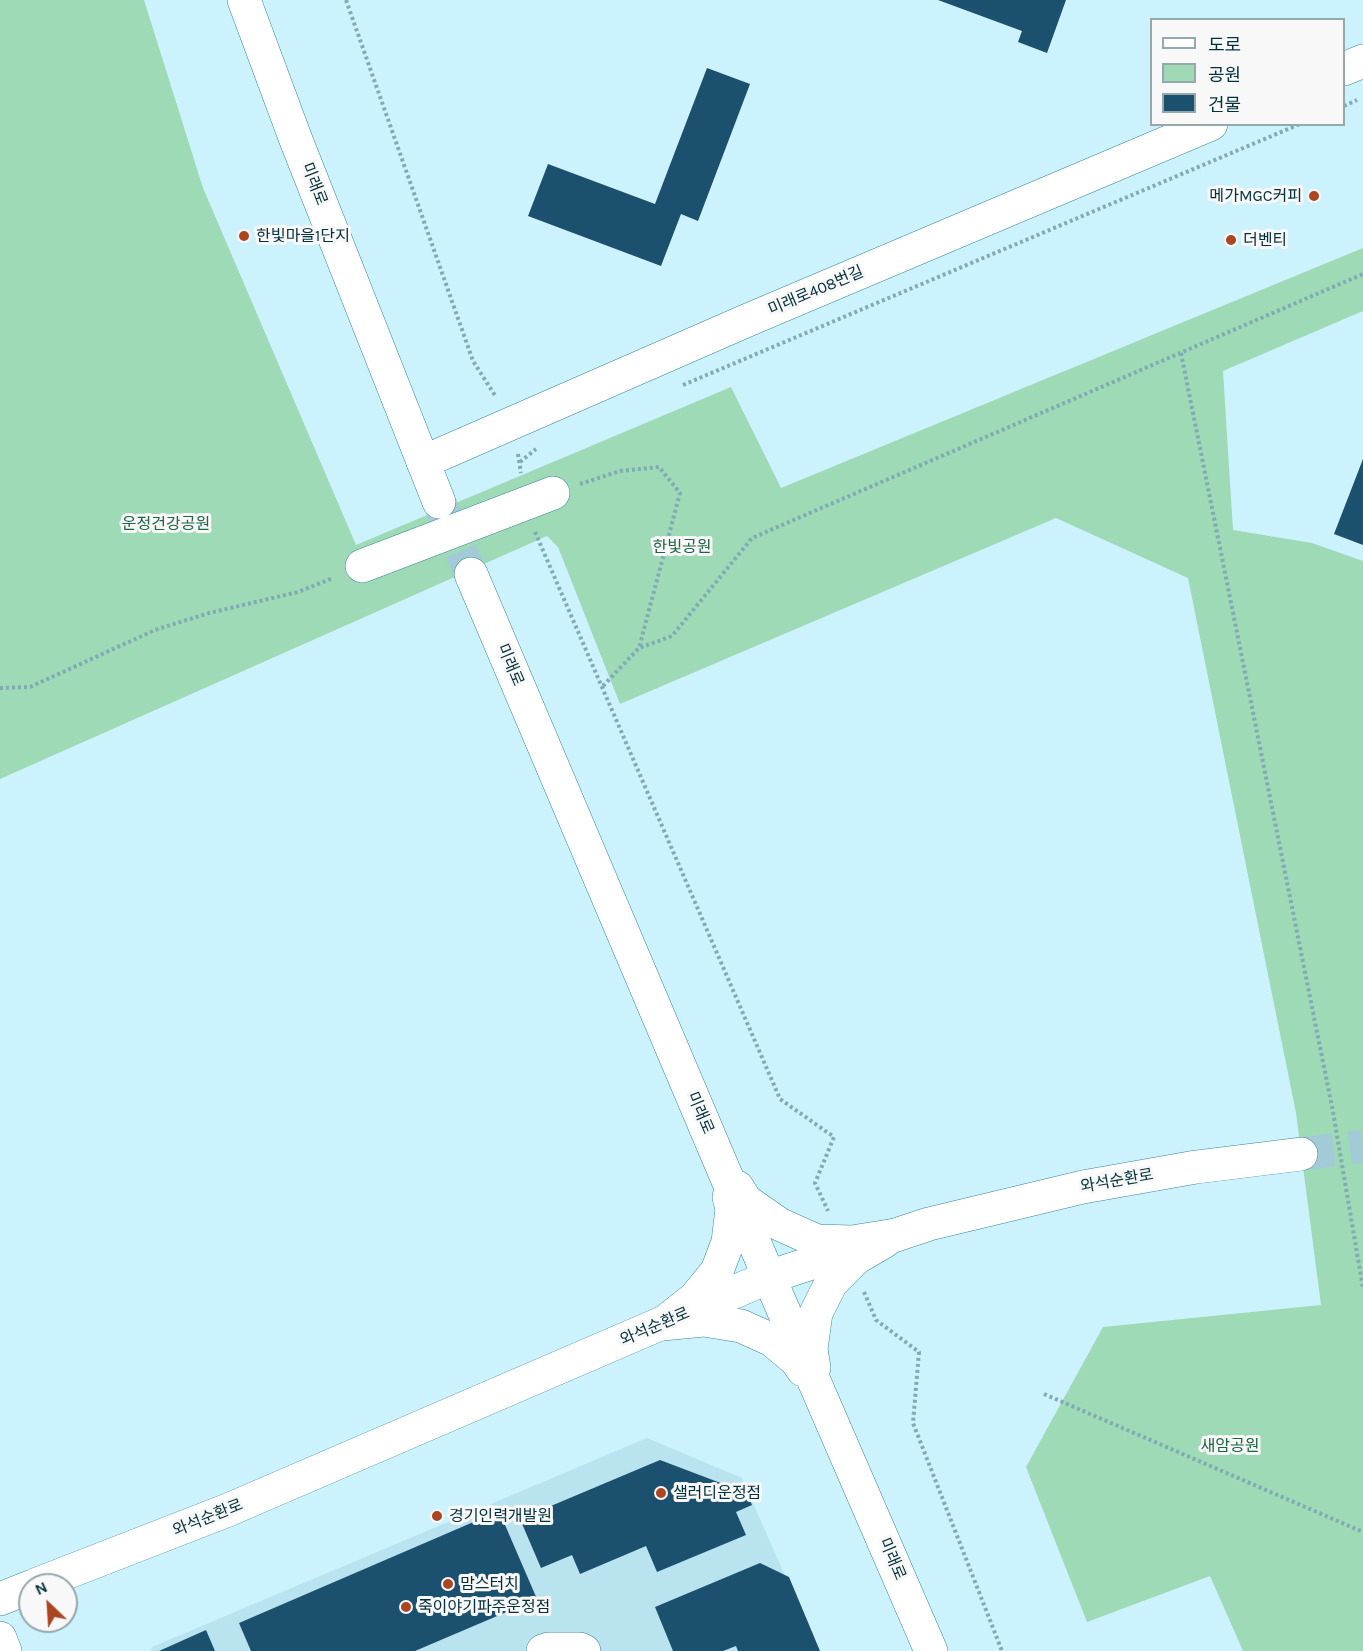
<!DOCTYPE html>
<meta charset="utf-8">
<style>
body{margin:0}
#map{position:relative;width:1363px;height:1651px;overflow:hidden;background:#ccf2fe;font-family:Karla,"Noto Sans KR",sans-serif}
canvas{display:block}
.legend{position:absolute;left:1150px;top:18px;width:195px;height:108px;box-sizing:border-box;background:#f8f8f8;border:2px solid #95a8ad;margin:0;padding:8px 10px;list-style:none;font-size:18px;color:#00303c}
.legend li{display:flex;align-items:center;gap:12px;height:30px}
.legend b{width:30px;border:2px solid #95a8ad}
.north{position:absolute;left:18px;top:1573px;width:60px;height:60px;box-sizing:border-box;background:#f8f8f8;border:2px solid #95a8ad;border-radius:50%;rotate:335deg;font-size:16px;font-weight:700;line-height:24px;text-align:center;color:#00303c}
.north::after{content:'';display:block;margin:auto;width:21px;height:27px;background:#ac4522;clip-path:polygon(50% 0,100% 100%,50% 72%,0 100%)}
</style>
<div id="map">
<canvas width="1363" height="1651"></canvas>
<ul class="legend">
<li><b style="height:8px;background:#fff"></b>도로</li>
<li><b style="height:16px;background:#9edab6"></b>공원</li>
<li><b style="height:16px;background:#1c506f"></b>건물</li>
</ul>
<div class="north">N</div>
</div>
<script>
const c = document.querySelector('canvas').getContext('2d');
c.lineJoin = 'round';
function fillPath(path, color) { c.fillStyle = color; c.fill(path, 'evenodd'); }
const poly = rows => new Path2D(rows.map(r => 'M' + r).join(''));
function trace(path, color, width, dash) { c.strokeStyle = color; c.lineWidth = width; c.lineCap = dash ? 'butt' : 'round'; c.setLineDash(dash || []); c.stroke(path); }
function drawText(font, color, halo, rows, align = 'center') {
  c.font = font + ' Karla,"Noto Sans KR",sans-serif'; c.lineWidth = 6; c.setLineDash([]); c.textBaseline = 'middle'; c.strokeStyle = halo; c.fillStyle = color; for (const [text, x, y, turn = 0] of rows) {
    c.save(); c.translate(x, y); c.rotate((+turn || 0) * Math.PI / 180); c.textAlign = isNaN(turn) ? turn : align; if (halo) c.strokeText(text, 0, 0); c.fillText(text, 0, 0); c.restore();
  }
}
fillPath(poly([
 [647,1438,742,1478,818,1651,150,1651,152,1647]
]), '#b8e3ef');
fillPath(poly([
 [0,0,144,0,203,188,356,545,731,387,781,488,1363,248,1363,311,1223,371,1233,530,1312,543,1363,561,1363,1651,1243,1651,1210,1576,1087,1622,1026,1467,1103,1327,1321,1305,1296,1113,1188,578,1056,518,620,704,558,547,547,536,0,779]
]), '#9edab6');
fillPath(poly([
 [938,0,1066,0,1047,53,1018,42,1022,31],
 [707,68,750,84,698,221,681,214,661,266,528,216,548,164,655,204],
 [1363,459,1363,545,1334,534],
 [660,1460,747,1493,752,1505,736,1512,746,1535,657,1572,646,1546,580,1574,572,1555,541,1568,520,1519],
 [499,1511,537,1599,415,1651,251,1651,239,1623],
 [760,1563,789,1577,820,1651,738,1651,736,1646,723,1651,673,1651,655,1607],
 [206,1630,215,1651,159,1651]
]), '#1c506f');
trace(poly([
 [1301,1154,1363,1146]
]), '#a3cbd7', 33, [33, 16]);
trace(poly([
 [441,506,471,574]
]), '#a3cbd7', 33, [33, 16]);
const minor = poly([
 [1344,69,1363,61],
 [423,462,748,320,1211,124],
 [362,566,553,493],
 [35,1585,228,1510,769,1277,929,1224,1083,1187,1196,1167,1301,1154],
 [0,1599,30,1587],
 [0,1638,5,1651],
 [543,1651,549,1649,580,1649,584,1651]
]);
const major = poly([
 [244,0,296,140,439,502],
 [471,574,769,1277,931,1651],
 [737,1187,746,1201,779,1224,817,1241,852,1242,896,1235],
 [662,1324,695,1298,717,1271,728,1242,732,1209,729,1197],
 [662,1324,704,1320,741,1326,772,1340,796,1360,803,1370],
 [814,1368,811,1349,816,1313,831,1283,856,1258,885,1241]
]);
trace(minor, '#34879c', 34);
trace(major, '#34879c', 34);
trace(poly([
 [346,0,473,361,496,397],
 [1344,106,1357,100],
 [1181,353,1333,1112],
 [683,385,1300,124],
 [518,454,521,473],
 [520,462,536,449],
 [580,484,620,471,659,467,680,493,639,648],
 [535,532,780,1099,834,1137,815,1183,828,1211],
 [603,686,639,648,672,636,752,538,1363,274],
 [0,688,30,687,155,630,209,613,298,592,333,578],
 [864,1292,876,1320,919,1352,913,1423,1002,1651],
 [1044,1394,1363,1532]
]), '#80aab6', 4, [3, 3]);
trace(minor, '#fff', 33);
trace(major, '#fff', 33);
trace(poly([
 [1333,1112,1363,1288]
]), '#80aab6', 4, [3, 3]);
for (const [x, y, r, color] of [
 [1314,196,6,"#ac4522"],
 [244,236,6,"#ac4522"],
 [1231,240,6,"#ac4522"],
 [661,1493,6,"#ac4522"],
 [437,1516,6,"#ac4522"],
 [448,1584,6,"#ac4522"],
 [406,1607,6,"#ac4522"]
]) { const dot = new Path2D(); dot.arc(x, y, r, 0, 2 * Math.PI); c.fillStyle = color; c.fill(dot); trace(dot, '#f8f8f8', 2); }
drawText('16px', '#00303c', '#f8f8f8', [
 ["미래로",314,184,69],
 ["미래로408번길",816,291,-23],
 ["미래로",510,665,67],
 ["미래로",700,1113,67],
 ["와석순환로",1117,1181,-10],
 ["와석순환로",655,1327,-23],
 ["와석순환로",208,1518,-22],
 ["미래로",892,1559,67]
]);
drawText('16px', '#00303c', '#f8f8f8', [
 ["메가MGC커피",1302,196,"right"],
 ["한빛마을1단지",256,236],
 ["더벤티",1243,240],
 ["샐러디운정점",673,1493],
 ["경기인력개발원",449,1516],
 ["맘스터치",460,1584],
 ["죽이야기파주운정점",418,1607]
], 'left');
drawText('16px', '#1b6642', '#f8f8f8', [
 ["운정건강공원",166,524],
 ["한빛공원",682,547],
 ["새암공원",1230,1446]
]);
</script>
